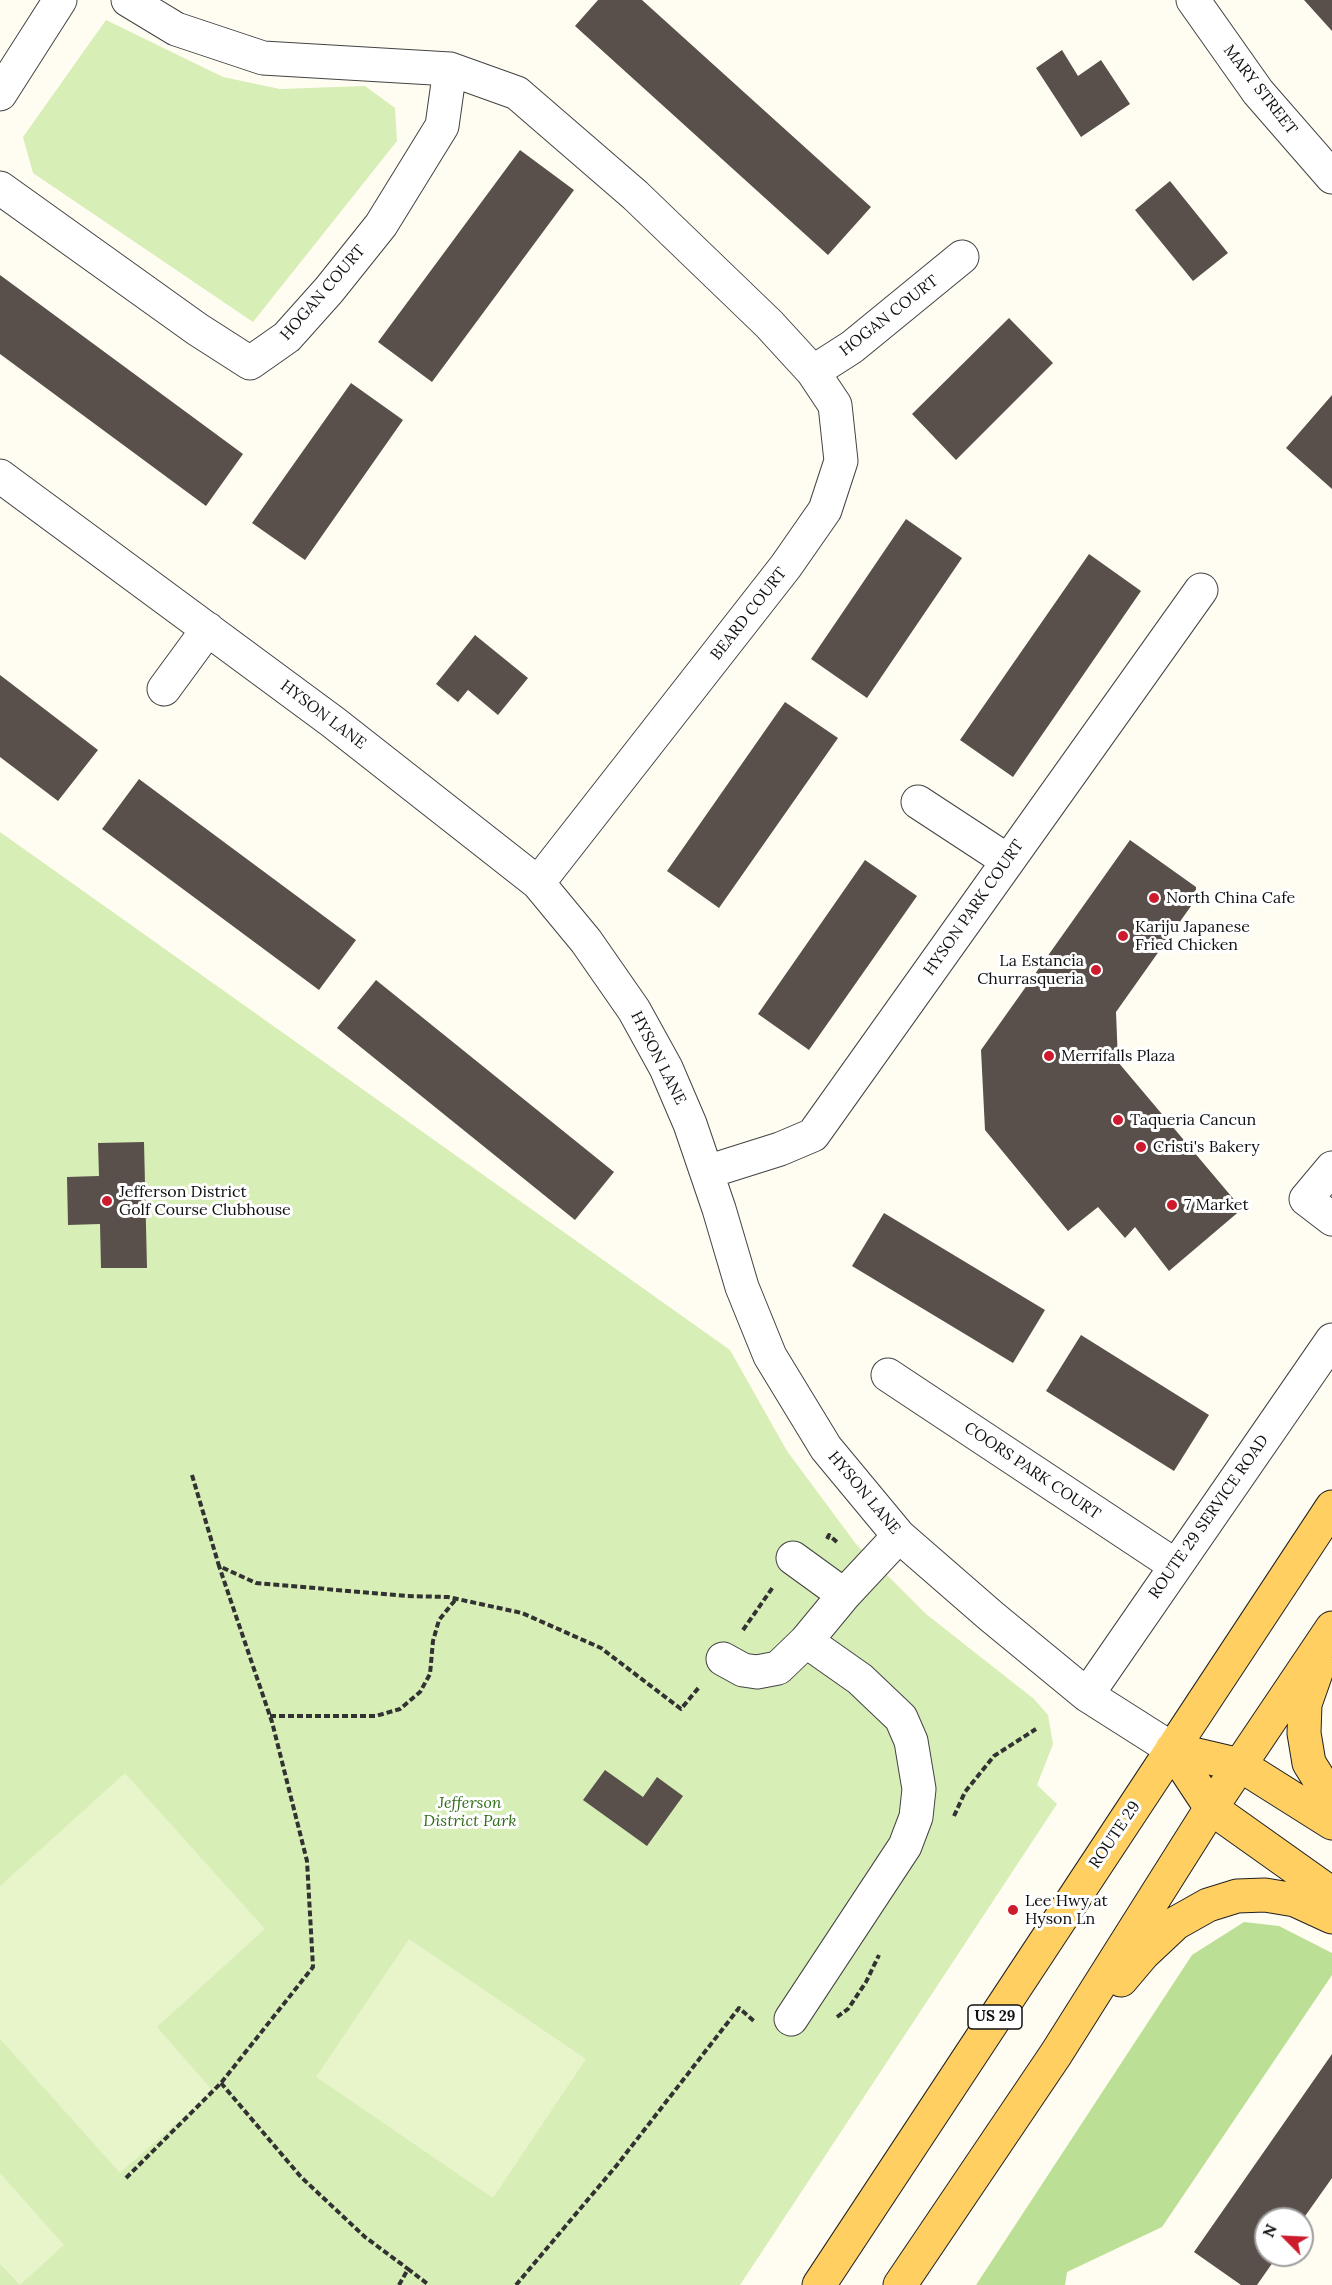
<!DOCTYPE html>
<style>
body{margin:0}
#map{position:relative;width:1332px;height:2285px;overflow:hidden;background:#fffcf2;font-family:Lora,serif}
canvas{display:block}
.north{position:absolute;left:1254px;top:2207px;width:60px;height:60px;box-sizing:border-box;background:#fff;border:2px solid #9f9f9f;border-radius:50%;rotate:294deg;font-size:16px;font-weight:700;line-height:24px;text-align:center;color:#101010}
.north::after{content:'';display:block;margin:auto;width:21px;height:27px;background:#cd1a2d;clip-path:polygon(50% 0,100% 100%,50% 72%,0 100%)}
</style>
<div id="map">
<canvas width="1332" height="2285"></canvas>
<div class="north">N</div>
</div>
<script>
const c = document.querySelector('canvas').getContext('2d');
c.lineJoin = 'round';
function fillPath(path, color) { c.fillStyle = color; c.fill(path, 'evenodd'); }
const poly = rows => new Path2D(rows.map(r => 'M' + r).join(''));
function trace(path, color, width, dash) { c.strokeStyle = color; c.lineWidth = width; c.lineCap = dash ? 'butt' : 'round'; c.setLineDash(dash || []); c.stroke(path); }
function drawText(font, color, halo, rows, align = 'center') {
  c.font = font + ' Lora,serif'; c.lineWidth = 6; c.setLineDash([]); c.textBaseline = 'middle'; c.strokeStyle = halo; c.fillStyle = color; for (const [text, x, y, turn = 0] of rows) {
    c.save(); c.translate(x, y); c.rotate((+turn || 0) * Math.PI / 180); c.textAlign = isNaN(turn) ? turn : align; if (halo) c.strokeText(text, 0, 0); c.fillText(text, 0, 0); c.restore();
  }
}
fillPath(poly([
 [106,20,223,77,280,89,365,86,395,108,397,141,253,322,33,173,23,137],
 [0,832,730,1350,787,1451,856,1544,926,1614,1034,1699,1048,1715,1053,1744,1037,1785,1057,1804,740,2285,0,2285]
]), '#d7eeb7');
fillPath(poly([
 [1244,1922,1279,1926,1332,1953,1332,1975,1162,2227,1067,2272,1065,2285,976,2285,1192,1955]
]), '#bbe095');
fillPath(poly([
 [125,1773,265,1929,157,2027,213,2091,120,2173,0,2039,0,1886],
 [409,1939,586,2059,493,2198,316,2077],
 [0,2173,64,2245,20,2285,0,2264]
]), '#e8f4ca');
fillPath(poly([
 [598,0,642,0,871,207,828,255,575,26],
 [1304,0,1332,0,1332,31],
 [1062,50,1078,76,1101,60,1130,104,1081,137,1036,68],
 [520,150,574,190,432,382,378,342],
 [1170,181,1228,253,1193,281,1135,210],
 [0,275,243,454,206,506,0,354],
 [1009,318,1053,363,956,460,912,414],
 [351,383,403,420,305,560,252,523],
 [1332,395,1332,489,1286,448],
 [906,519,962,558,867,698,811,659],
 [1089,554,1141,591,1013,777,960,740],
 [475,635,528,678,498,715,468,690,458,702,436,684],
 [0,675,98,750,58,801,0,757],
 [785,702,838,738,719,908,667,871],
 [139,779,356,940,319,990,102,829],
 [1130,840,1196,887,1196,899,1116,1012,1118,1062,1242,1209,1169,1271,1135,1227,1125,1238,1098,1207,1068,1231,985,1130,981,1050],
 [865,860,917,896,809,1050,758,1014],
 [376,980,614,1172,575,1220,337,1028],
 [144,1142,147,1268,101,1268,100,1224,68,1225,67,1177,99,1176,98,1143],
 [884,1213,1045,1310,1013,1363,852,1266],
 [1081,1335,1209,1415,1174,1471,1046,1391],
 [605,1770,643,1797,657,1777,683,1796,647,1846,583,1800],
 [1332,2054,1332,2178,1303,2219,1266,2219,1266,2255,1278,2255,1257,2285,1241,2285,1194,2252]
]), '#59504b');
const minor = poly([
 [128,0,176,29,263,58,450,69,517,93,635,195,769,324,813,372,835,405,841,461,825,510,786,566,538,883],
 [1193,0,1258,92,1332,177],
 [0,94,60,0],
 [0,188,197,329,250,363,287,337,329,290,381,225,442,126,450,69],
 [813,372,852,347,962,257],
 [0,476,333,722,538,883,586,941,634,1010,666,1068,690,1124,719,1209,742,1287,770,1356,826,1448,899,1536,991,1616,1087,1695,1172,1749],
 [164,689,208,629],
 [918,802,1008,861],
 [1332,1168,1306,1199,1332,1219],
 [707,1172,780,1149,813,1135,1201,590],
 [888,1375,1176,1566],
 [844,1595,899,1536],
 [723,1659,743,1670,757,1672,778,1668,806,1641],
 [1087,1695,1332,1340],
 [791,2019,905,1846,916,1817,919,1789,911,1741,901,1718,860,1679,806,1641,844,1595,793,1558]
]);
const major = poly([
 [1318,1667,1305,1704,1304,1733,1309,1763,1332,1800],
 [1172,1749,1211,1808,1332,1894],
 [1172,1749,1240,1765,1332,1823],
 [1121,1980,1143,1954,1176,1923,1208,1905,1237,1896,1265,1895,1295,1900,1332,1917],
 [819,2285,1332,1507],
 [900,2285,1056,2054,1211,1808,1332,1628]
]);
trace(minor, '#434343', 35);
trace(major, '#212121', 35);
trace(poly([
 [192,1475,219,1566,256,1583,407,1596,448,1597,522,1613,601,1648,681,1709,700,1686],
 [827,1539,829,1535,839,1544],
 [743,1630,773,1587],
 [270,1716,376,1716,400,1709,420,1692,430,1674,433,1641,439,1620,456,1599],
 [954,1816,965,1792,994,1756,1036,1729],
 [837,2017,848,2009,866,1982,879,1955],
 [221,2083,301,2177,365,2237,408,2269],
 [126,2178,221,2083,313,1967,307,1861,272,1722,219,1566],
 [399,2285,408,2269,429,2285],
 [516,2285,617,2165,739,2008,755,2022]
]), '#323232', 4, [6, 3]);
trace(minor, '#fff', 33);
trace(major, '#ffcf62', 33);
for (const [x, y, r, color] of [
 [1154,898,6,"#cd1a2d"],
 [1123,936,6,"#cd1a2d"],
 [1096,970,6,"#cd1a2d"],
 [1049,1056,6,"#cd1a2d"],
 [1118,1120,6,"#cd1a2d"],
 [1141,1147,6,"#cd1a2d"],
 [107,1201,6,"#cd1a2d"],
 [1172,1205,6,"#cd1a2d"],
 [1013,1910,6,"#cd1a2d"]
]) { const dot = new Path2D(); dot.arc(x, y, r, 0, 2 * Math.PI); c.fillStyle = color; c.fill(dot); trace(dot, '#fff', 2); }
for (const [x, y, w] of [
 [995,2017,54]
]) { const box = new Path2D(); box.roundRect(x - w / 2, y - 12, w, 24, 4.5); c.fillStyle = '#fff'; c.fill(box); trace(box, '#101010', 1.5); }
drawText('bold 15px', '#101010', null, [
 ["US 29",995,2017]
]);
drawText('16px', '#101010', '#fff', [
 ["MARY STREET",1260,90,52],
 ["HOGAN COURT",323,293,-49],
 ["HOGAN COURT",889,316,-38],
 ["BEARD COURT",749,614,-52],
 ["HYSON LANE",323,715,37],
 ["HYSON PARK COURT",974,908,-55],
 ["HYSON LANE",658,1058,63],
 ["COORS PARK COURT",1032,1471,34],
 ["HYSON LANE",864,1493,50],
 ["ROUTE 29 SERVICE ROAD",1209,1517,-55],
 ["ROUTE 29",1115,1835,-56]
]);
drawText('16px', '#101010', '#fff', [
 ["North China Cafe",1166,898],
 ["Kariju Japanese",1135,927],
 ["Fried Chicken",1135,945],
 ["La Estancia",1084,961,"right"],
 ["Churrasqueria",1084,979,"right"],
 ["Merrifalls Plaza",1061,1056],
 ["Taqueria Cancun",1130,1120],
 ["Cristi's Bakery",1153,1147],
 ["Jefferson District",119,1192],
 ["Golf Course Clubhouse",119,1210],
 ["7 Market",1184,1205],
 ["Lee Hwy at",1025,1901],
 ["Hyson Ln",1025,1919]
], 'left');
drawText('italic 16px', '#306e19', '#fff', [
 ["Jefferson",470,1803],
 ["District Park",470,1821]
]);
</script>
